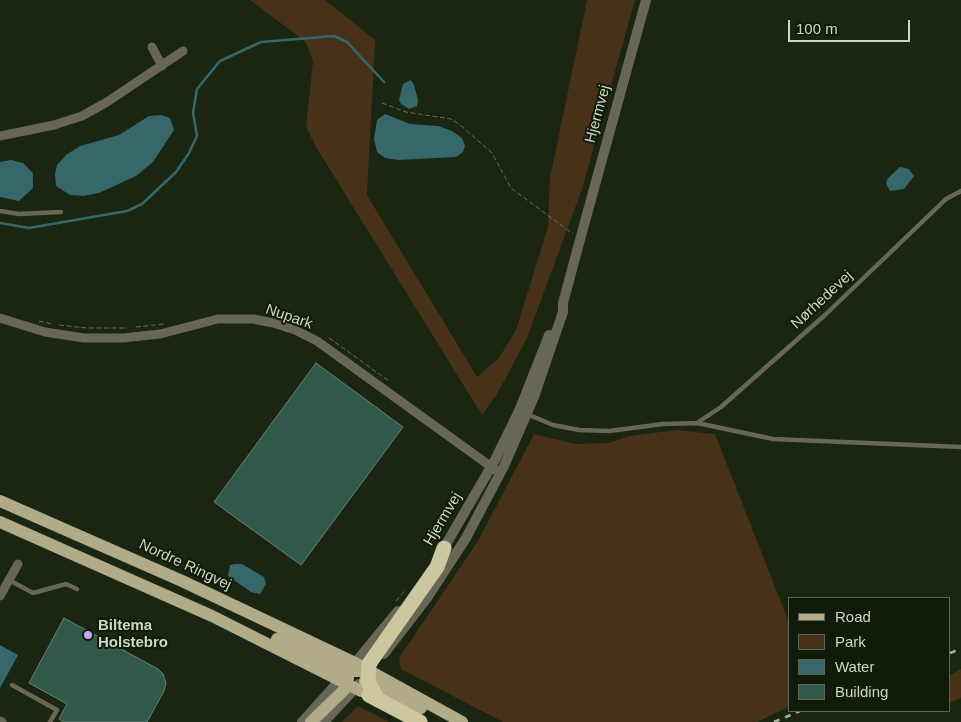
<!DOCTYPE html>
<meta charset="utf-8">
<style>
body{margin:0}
#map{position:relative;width:961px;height:722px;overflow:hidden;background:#1a2512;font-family:Arial,sans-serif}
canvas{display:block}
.legend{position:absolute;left:788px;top:597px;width:162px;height:115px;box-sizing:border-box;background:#111b09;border:1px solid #5d6656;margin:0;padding:6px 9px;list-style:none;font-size:15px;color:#ced6ca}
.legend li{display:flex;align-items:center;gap:10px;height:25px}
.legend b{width:25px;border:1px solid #5d6656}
.scale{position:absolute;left:788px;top:20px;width:122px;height:22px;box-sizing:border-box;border:2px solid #ced6ca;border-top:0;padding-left:6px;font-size:15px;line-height:18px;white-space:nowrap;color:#ced6ca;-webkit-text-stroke:4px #111b09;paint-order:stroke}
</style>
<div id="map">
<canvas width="961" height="722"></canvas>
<ul class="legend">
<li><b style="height:6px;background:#b1ab8a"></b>Road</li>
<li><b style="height:14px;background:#483119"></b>Park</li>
<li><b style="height:14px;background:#36686b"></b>Water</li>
<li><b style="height:14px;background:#30594a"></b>Building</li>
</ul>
<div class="scale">100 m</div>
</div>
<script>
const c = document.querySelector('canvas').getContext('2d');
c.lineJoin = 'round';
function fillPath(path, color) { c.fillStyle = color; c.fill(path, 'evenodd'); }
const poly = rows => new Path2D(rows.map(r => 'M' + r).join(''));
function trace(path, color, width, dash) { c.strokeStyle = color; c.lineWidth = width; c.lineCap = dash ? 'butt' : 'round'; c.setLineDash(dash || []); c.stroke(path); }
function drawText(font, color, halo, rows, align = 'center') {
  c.font = font + ' Arial,sans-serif'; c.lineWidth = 4; c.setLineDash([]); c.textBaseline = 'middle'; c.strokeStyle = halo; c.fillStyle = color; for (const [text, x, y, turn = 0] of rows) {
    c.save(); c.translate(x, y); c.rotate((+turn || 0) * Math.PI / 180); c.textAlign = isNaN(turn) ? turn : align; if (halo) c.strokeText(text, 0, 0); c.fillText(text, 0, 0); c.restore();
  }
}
fillPath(poly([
 [250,0,325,0,375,40,367,195,477,377,499,358,516,330,548,227,550,178,587,0,635,0,582,189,527,338,496,396,482,415,316,147,306,127,313,61,306,42],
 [676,430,715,434,790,625,790,706,757,722,503,722,401,669,399,658,478,541,534,434,575,444,609,443,630,436],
 [961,669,961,698,950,703,950,675],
 [358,706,389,722,342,722]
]), '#483119');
fillPath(poly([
 [411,80,414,85,418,100,417,106,409,109,401,104,399,100,403,84],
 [385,114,410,124,438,126,452,131,462,138,465,146,463,152,456,157,398,160,385,158,377,152,374,139,377,120],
 [161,115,170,118,174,130,153,162,136,176,99,193,83,196,70,195,56,186,55,174,57,165,66,155,80,146,119,135,149,116],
 [11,160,23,163,33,173,33,188,19,201,0,197,0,162],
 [900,167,909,169,914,176,904,189,890,191,886,183,888,178],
 [235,564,242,564,264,577,266,584,260,594,251,592,228,576,230,565],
 [0,645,18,655,0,688]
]), '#36686b');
trace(poly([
 [0,223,29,228,127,211,142,204,176,172,189,153,197,136,193,113,197,89,220,61,261,42,334,36,347,42,384,82]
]), '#36686b', 2.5);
const building = poly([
 [316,363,403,427,301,565,214,502,316,363],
 [64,618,158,669,163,674,166,683,164,691,147,722,64,722,59,719,67,704,29,683,64,618]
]);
fillPath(building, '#30594a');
trace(building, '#668276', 1);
trace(poly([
 [382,103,406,112,451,119,459,124,492,153,511,188,573,234],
 [39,321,52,324],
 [59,325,86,328,127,328],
 [136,327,164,324],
 [329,338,389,381],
 [396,601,406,589]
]), '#666f5f', 1, [5, 2.5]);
trace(poly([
 [961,191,946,199,825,315,721,407,697,423,773,439,961,447],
 [0,211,19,214,61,212],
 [527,414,553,425,579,430,609,431,663,424,697,423],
 [9,580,33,593,66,584,77,589],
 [12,685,57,710,50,722]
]), '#686656', 4.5);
trace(poly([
 [152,47,162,66],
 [0,136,54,125,82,116,107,102,183,51],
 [0,318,45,332,84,338,123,338,160,334,218,319,253,319,273,323,295,330,317,341,497,471],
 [0,596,18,564],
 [0,721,2,722]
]), '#686656', 9);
trace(poly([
 [441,553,495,460,519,411,549,335],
 [384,654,427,598,466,538,504,466,534,397,563,312,563,303,581,236,646,0],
 [302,722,355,663,398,611],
 [324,722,359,684]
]), '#686656', 10);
trace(poly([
 [0,501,182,581,355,663,462,722],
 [0,522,212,616,361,691],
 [277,639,345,671,370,671],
 [365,681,421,708],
 [311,722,344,690,348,678]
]), '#b1ab8a', 12);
trace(poly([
 [369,695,420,722],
 [378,700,368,682,369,664,437,567,444,548]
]), '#cdc79f', 15);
trace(poly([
 [950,653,961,649],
 [774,722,800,711]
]), '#a9b1a4', 2.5, [6, 6]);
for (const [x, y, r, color] of [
 [88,635,5,"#c4a7f1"]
]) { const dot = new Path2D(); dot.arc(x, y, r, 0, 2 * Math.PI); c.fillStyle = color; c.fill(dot); trace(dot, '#111b09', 2); }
drawText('15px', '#ced6ca', '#111b09', [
 ["Hjermvej",598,114,-75],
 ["Nørhedevej",822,300,-43],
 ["Nupark",289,317,19],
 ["Hjermvej",443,519,-59],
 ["Nordre Ringvej",185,565,25]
]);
drawText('bold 15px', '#ced6ca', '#111b09', [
 ["Biltema",98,626],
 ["Holstebro",98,643]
], 'left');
</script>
